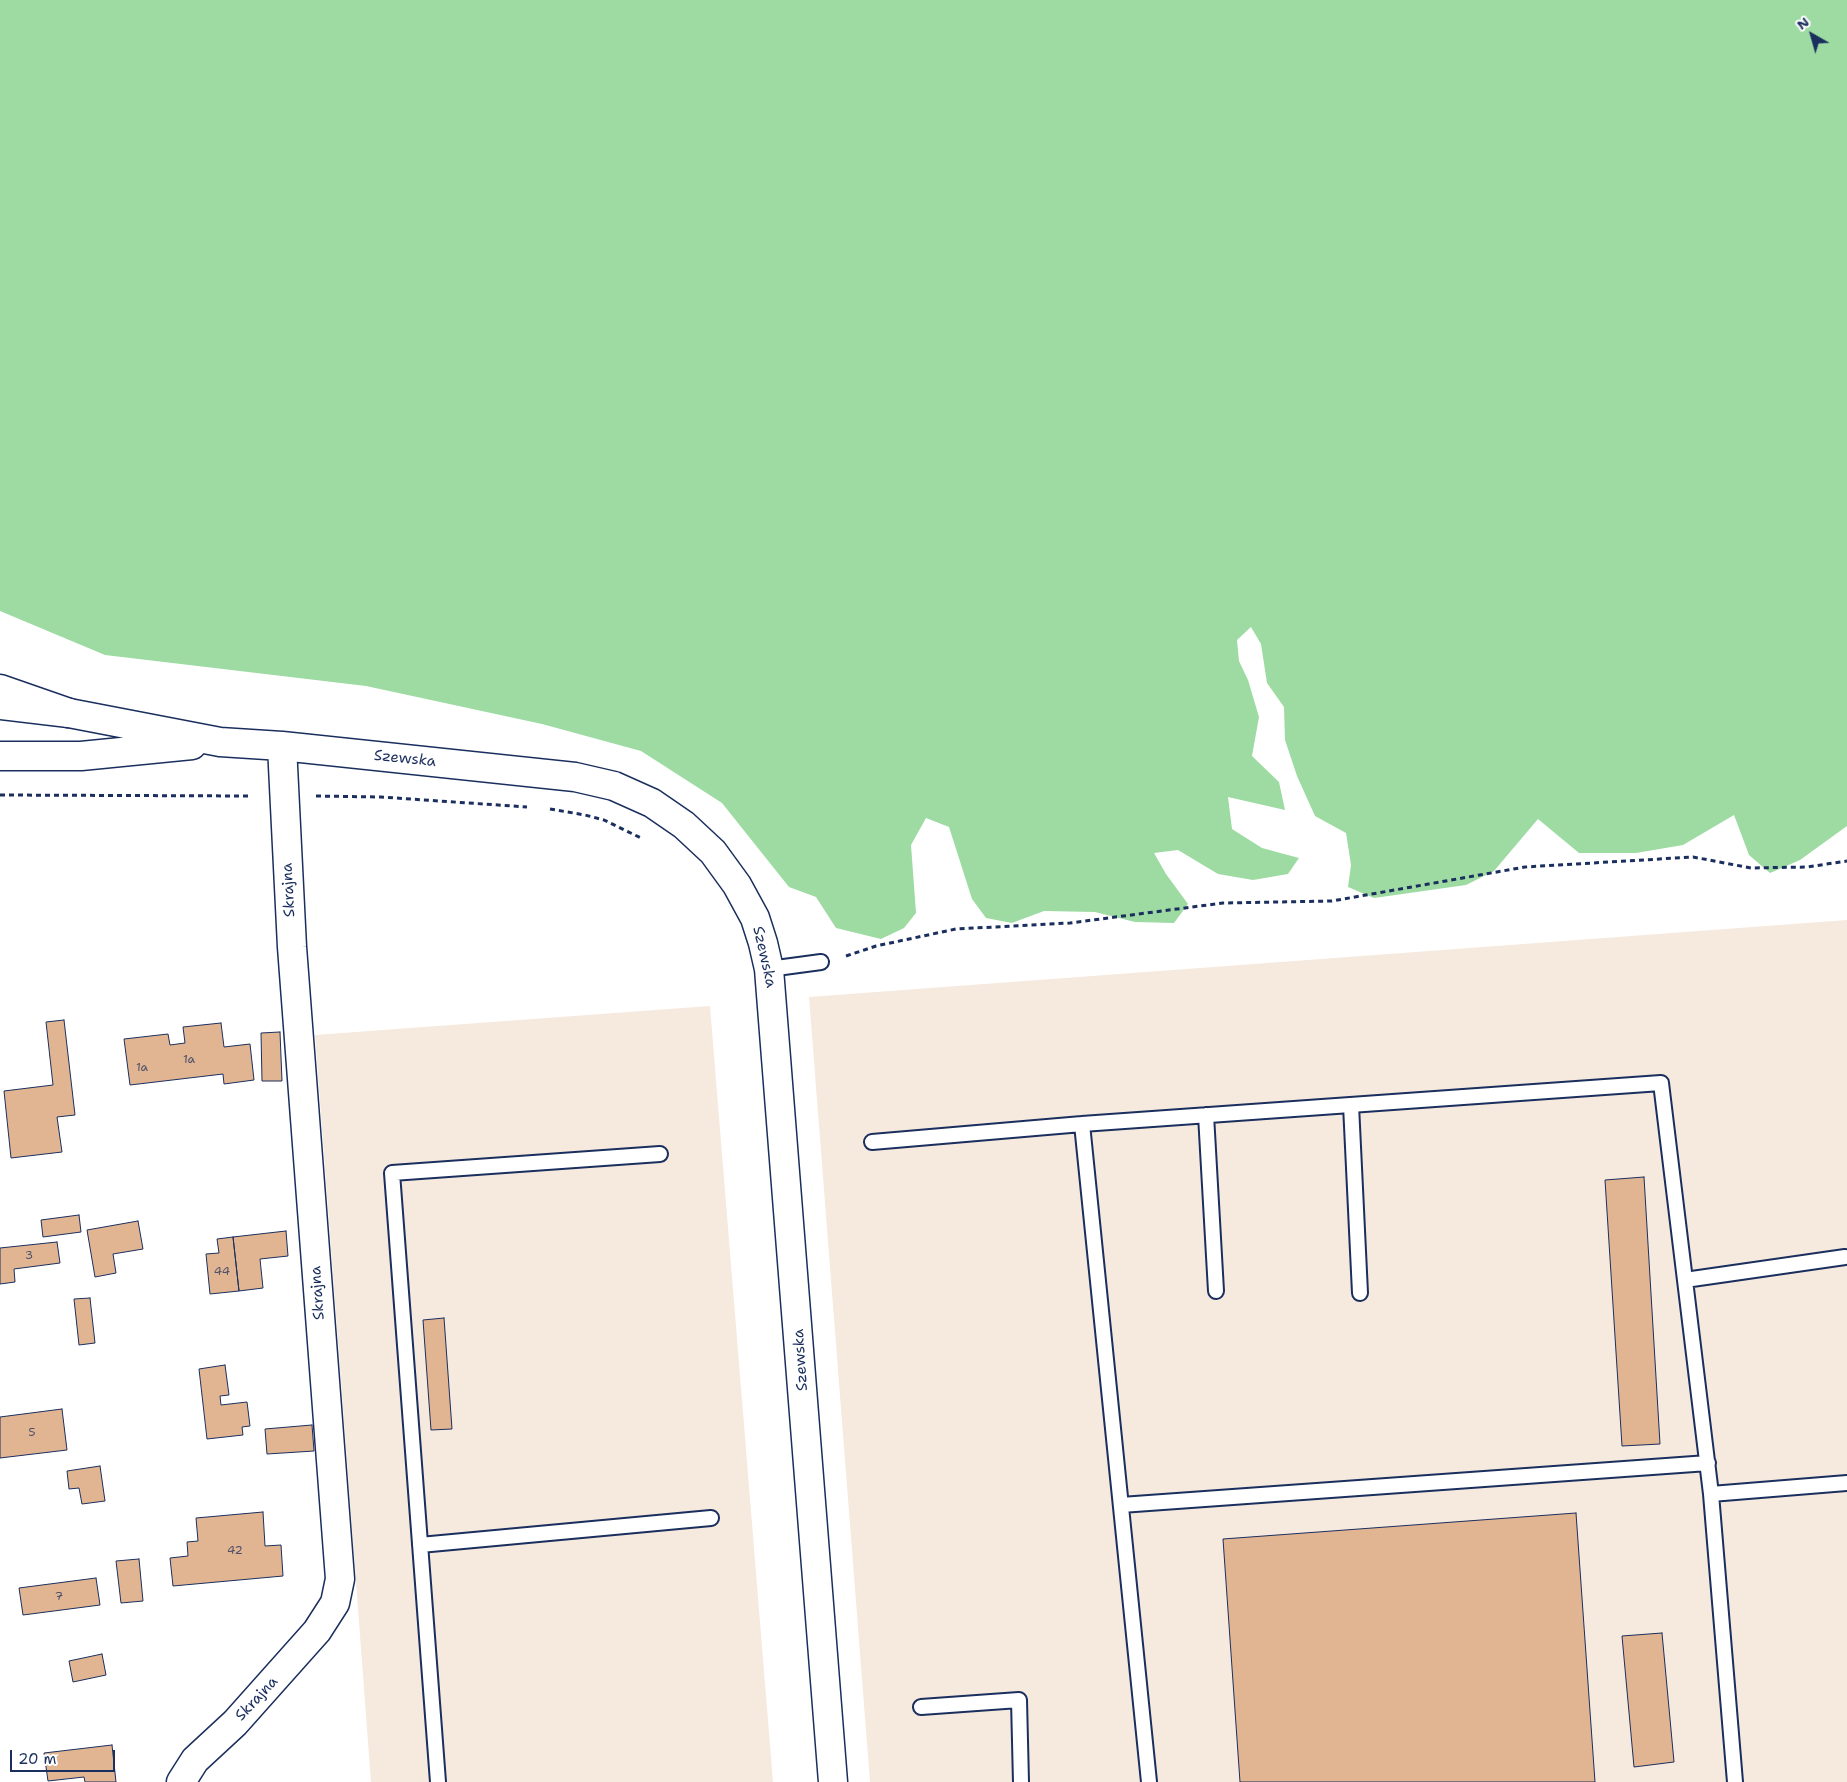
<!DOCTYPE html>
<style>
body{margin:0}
#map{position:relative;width:1847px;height:1782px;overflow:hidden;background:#fff;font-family:"Shantell Sans",sans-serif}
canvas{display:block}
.north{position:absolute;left:1787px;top:10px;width:50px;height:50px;-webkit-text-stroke:4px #fff;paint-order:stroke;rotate:322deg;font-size:14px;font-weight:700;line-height:20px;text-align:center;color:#1b2f5e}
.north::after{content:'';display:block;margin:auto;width:18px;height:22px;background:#1b2f5e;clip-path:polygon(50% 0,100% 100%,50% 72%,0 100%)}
.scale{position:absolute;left:10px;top:1750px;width:105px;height:22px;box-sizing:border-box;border:2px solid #1b2f5e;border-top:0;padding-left:6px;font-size:15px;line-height:18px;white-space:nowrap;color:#1b2f5e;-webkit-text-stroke:4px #fff;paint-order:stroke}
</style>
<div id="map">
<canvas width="1847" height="1782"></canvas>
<div class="north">N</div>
<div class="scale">20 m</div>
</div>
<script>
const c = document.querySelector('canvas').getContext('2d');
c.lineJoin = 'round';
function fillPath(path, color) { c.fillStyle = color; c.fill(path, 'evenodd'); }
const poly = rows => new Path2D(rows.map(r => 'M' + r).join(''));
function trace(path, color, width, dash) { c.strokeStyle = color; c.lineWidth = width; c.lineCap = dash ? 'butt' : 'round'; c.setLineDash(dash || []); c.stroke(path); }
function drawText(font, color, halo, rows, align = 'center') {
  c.font = font + ' "Shantell Sans",sans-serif'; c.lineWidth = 4.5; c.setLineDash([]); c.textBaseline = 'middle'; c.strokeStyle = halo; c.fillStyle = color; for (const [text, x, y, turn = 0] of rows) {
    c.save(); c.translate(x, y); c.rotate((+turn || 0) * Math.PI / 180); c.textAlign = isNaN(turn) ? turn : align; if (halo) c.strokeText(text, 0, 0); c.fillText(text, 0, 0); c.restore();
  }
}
fillPath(poly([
 [1847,920,1847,1782,870,1782,809,997],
 [710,1006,773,1782,371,1782,315,1035]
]), '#f6e9de');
fillPath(poly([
 [0,0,1847,0,1847,826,1800,860,1770,873,1749,855,1734,815,1683,845,1636,853,1579,853,1538,819,1494,871,1466,885,1374,898,1348,887,1351,865,1346,833,1315,816,1297,776,1285,740,1284,707,1267,683,1261,644,1251,627,1237,640,1239,661,1248,680,1259,717,1252,756,1279,782,1285,810,1228,797,1232,829,1262,848,1299,858,1288,874,1253,880,1218,874,1178,850,1154,853,1166,874,1188,904,1174,923,1135,922,1095,912,1044,911,1012,923,986,918,972,899,949,827,926,818,911,845,916,913,904,928,881,939,836,928,816,897,789,887,722,803,641,751,542,724,366,686,105,655,0,611]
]), '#9ddba3');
const building = poly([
 [64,1020,75,1115,57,1117,62,1152,11,1158,4,1091,53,1085,46,1022,64,1020],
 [221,1023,224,1047,250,1044,254,1080,224,1084,223,1074,130,1085,124,1039,168,1034,170,1045,185,1043,183,1027,221,1023],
 [280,1032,282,1081,262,1081,261,1033,280,1032],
 [1644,1177,1660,1444,1622,1446,1605,1180,1644,1177],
 [79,1215,81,1232,43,1237,41,1220,79,1215],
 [138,1221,143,1249,113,1254,116,1273,95,1277,87,1230,138,1221],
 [286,1231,288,1256,260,1259,263,1288,239,1291,233,1237,286,1231],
 [233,1237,239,1291,210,1294,206,1254,219,1253,217,1239,233,1237],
 [57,1242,60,1263,14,1269,15,1282,0,1284,0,1248,57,1242],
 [90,1298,95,1343,79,1345,74,1299,90,1298],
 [444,1318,452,1429,431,1430,423,1320,444,1318],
 [225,1365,229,1395,220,1396,221,1405,247,1402,250,1426,242,1427,243,1435,207,1439,199,1369,225,1365],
 [62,1409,67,1450,0,1458,0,1417,62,1409],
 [312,1425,314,1451,267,1454,265,1429,312,1425],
 [100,1466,105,1501,82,1504,79,1488,69,1489,67,1471,100,1466],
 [263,1512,265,1546,281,1545,283,1576,173,1586,170,1558,188,1556,187,1542,198,1541,196,1518,263,1512],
 [1576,1513,1595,1782,1240,1782,1223,1539,1576,1513],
 [139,1559,143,1601,121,1603,116,1561,139,1559],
 [96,1578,100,1605,23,1615,19,1588,96,1578],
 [1662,1633,1674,1762,1634,1767,1622,1636,1662,1633],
 [102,1654,106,1675,73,1682,69,1661,102,1654],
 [112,1745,116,1782,85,1782,84,1777,48,1781,44,1753,112,1745]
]);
fillPath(building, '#e2b592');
trace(building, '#1b2f5e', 1);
const lane = poly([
 [769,969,821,962],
 [1351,1105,1360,1293],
 [1206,1115,1216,1291],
 [1082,1124,1149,1782],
 [872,1142,1082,1124,1661,1083,1711,1494],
 [1685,1280,1845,1257],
 [1121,1505,1708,1463],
 [420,1545,711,1518],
 [921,1707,1019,1700,1021,1782],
 [438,1782,392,1173,660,1154],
 [1735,1782,1711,1494,1847,1483]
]);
const street = poly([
 [0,705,69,713,220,742,282,746,575,777,614,786,652,803,684,825,713,852,737,885,755,918,763,943,769,969,833,1782],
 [0,756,81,756,192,745],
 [181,1782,195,1760,235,1723,317,1631,335,1603,340,1579,292,947,282,746]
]);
const secondary = poly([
 [0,689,69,713]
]);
trace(lane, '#1b2f5e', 18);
trace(street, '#1b2f5e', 31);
trace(secondary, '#1b2f5e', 31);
trace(poly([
 [0,795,252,796],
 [316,796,381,797,527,807],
 [550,809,585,815,604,820,643,839],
 [846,956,876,946,956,929,1070,923,1223,903,1332,901,1525,867,1693,857,1751,868,1807,867,1847,861]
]), '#1b2f5e', 3, [5, 4]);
trace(lane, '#fff', 14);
trace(street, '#fff', 28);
trace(secondary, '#fff', 28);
drawText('12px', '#4d506b', null, [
 ["1a",189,1060],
 ["1a",142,1068],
 ["3",29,1256],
 ["44",222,1272],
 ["5",32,1433],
 ["42",235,1551],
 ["7",59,1597]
]);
drawText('15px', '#1b2f5e', '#fff', [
 ["Szewska",405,759,6],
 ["Skrajna",289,890,-93],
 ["Szewska",764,957,77],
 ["Skrajna",318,1293,-94],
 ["Szewska",801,1360,-94],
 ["Skrajna",257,1699,-47]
]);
</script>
